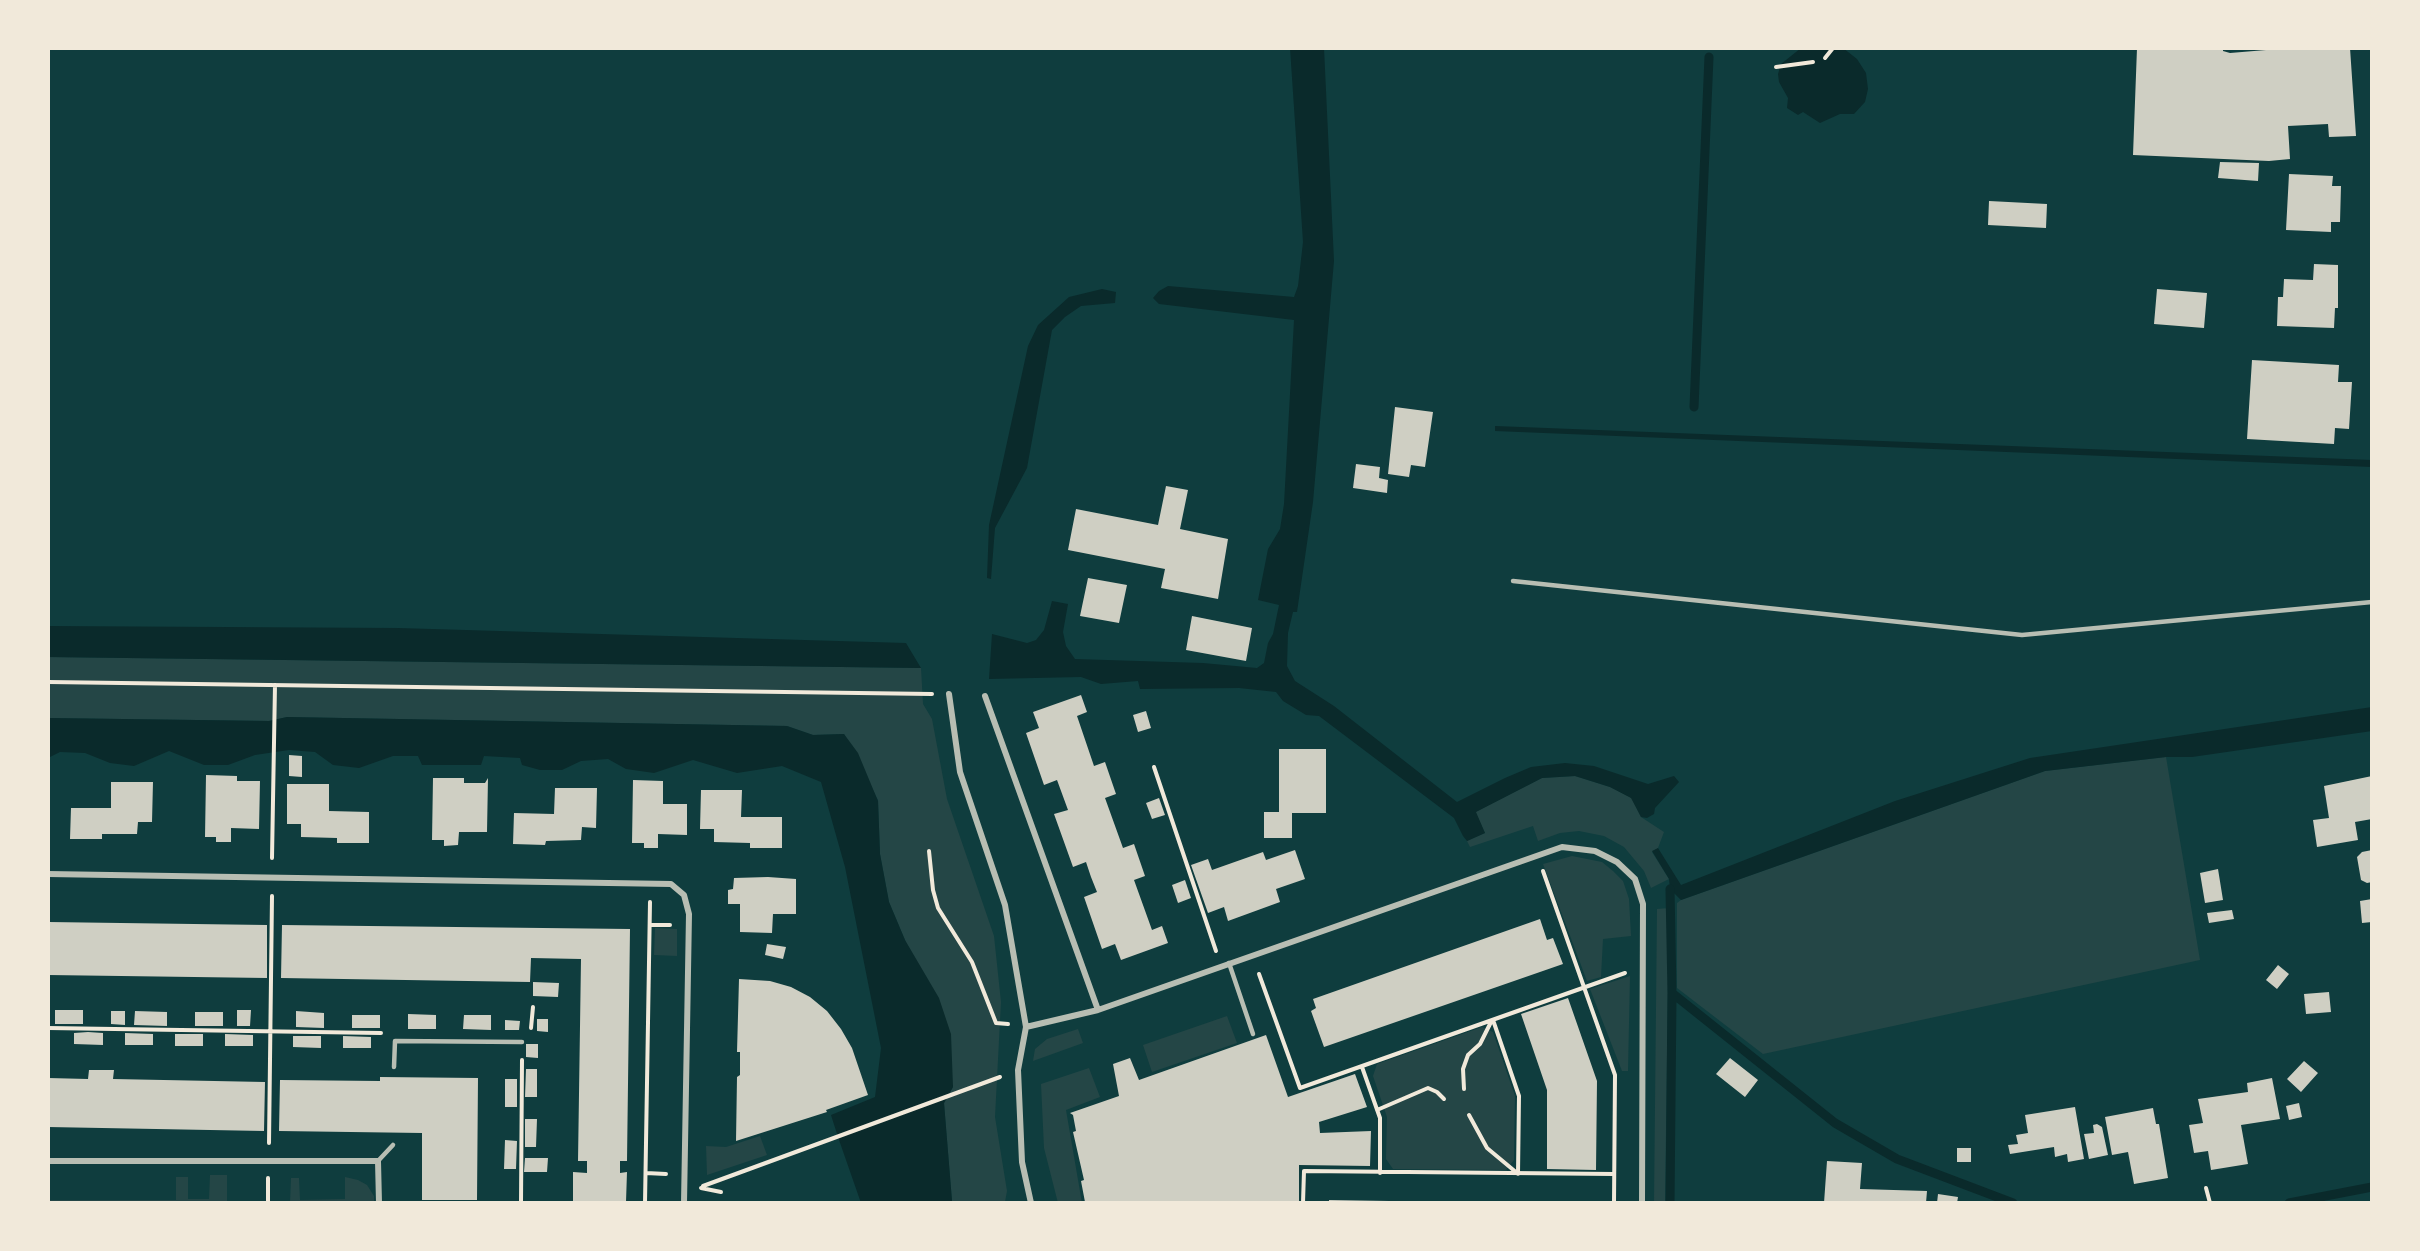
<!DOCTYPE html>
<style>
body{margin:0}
#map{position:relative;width:2420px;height:1251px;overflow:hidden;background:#0f3d3e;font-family:"Exo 2",sans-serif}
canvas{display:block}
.frame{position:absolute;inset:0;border:50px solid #f1e9da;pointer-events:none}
</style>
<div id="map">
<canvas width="2420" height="1251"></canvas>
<div class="frame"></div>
</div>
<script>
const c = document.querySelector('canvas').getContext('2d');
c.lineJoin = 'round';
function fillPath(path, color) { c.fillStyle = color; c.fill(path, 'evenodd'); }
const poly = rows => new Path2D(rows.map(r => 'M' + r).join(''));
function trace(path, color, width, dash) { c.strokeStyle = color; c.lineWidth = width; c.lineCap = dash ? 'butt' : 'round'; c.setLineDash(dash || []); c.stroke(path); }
fillPath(poly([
 [48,657,921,668,923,704,932,719,947,799,994,936,1001,1002,995,1117,1007,1191,1005,1202,936,1203,952,1201,944,1103,953,1087,905,940,889,902,880,854,878,800,844,734,813,735,787,726,287,717,269,721,48,718],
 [2166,757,2200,960,1763,1054,1677,988,1677,903,1681,900,2045,771],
 [1575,776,1610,787,1632,798,1641,817,1664,832,1658,848,1652,852,1669,879,1651,888,1644,871,1624,847,1604,836,1579,831,1560,833,1538,841,1533,826,1470,847,1467,841,1485,833,1475,812,1542,778],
 [1572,856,1602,862,1613,871,1623,881,1629,899,1631,936,1603,939,1601,977,1587,981,1543,864],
 [1669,908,1665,1203,1654,1203,1657,909],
 [655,928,677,929,677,956,654,955],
 [1630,976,1628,1071,1622,1071,1590,989],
 [1227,1016,1237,1043,1152,1072,1143,1045],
 [1482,1027,1493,1032,1515,1096,1514,1160,1506,1170,1393,1169,1386,1159,1387,1117,1373,1076,1377,1064],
 [1078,1029,1083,1043,1033,1061,1035,1049,1047,1039],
 [1089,1068,1100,1097,1066,1110,1082,1203,1058,1203,1044,1148,1041,1084],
 [760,1136,767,1155,707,1175,706,1146,726,1147],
 [210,1175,227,1175,227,1203,48,1203,48,1200,176,1200,176,1177,188,1177,188,1199,209,1199],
 [345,1177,358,1180,367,1185,374,1196,374,1203,290,1203,291,1178,299,1178,300,1200,345,1199]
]), '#244646');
fillPath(poly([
 [1290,48,1324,48,1334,261,1313,502,1297,612,1293,612,1288,633,1287,666,1295,681,1334,706,1457,802,1505,778,1531,767,1565,763,1594,766,1648,784,1674,776,1679,782,1655,808,1654,814,1647,818,1641,817,1631,798,1610,787,1575,776,1542,778,1476,812,1485,833,1467,841,1463,836,1454,818,1319,716,1306,715,1283,701,1276,692,1239,688,1140,689,1138,681,1101,684,1081,677,989,679,992,634,1027,643,1036,640,1044,630,1052,601,1068,604,1063,632,1066,646,1075,659,1203,663,1257,668,1264,663,1268,643,1273,634,1279,605,1258,600,1268,549,1280,529,1284,504,1294,320,1159,304,1153,298,1159,291,1168,286,1294,297,1298,286,1303,242],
 [1801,48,1843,48,1857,59,1866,73,1868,89,1865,102,1854,114,1840,114,1820,123,1803,112,1798,115,1787,108,1788,98,1779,82,1778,74,1781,64],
 [1102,289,1116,292,1115,303,1081,306,1065,317,1052,330,1027,468,995,528,991,579,987,578,989,525,1028,346,1038,325,1069,297],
 [1495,426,2372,460,2372,467,1495,431],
 [48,626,398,628,906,643,921,668,48,657],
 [2372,707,2372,731,2192,757,2166,757,2045,771,1681,900,1670,889,1669,879,1652,851,1658,848,1681,885,1895,801,2030,758],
 [287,717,787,726,813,735,844,734,858,753,878,801,880,854,889,902,905,940,939,998,951,1034,953,1087,944,1103,952,1201,861,1203,838,1137,831,1115,875,1097,881,1048,845,867,821,782,782,766,737,773,693,760,654,773,626,769,608,759,581,761,562,770,540,770,522,765,520,758,484,756,481,765,422,765,418,756,393,756,359,768,333,765,315,752,289,750,255,755,228,765,204,765,169,751,134,766,110,763,85,753,60,752,48,758,48,718,269,721]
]), '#0a2a2b');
trace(poly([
 [1694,407,1709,57],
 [1672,993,1835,1123,1897,1159,2013,1203],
 [1670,1203,1672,993,1670,889],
 [2289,1203,2372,1187]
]), '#0a2a2b', 9);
fillPath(poly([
 [2137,48,2223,48,2223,51,2230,53,2290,48,2350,48,2356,136,2329,137,2328,124,2288,126,2290,159,2269,161,2133,155],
 [2220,162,2259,163,2258,181,2218,178],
 [2289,174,2333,176,2332,186,2341,186,2340,222,2331,222,2331,232,2286,230],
 [1989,201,2047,204,2046,228,1988,225],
 [2314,264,2338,265,2338,308,2335,308,2334,328,2277,326,2278,297,2283,297,2284,279,2313,280],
 [2157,289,2207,293,2204,328,2154,324],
 [2252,360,2339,365,2338,382,2352,382,2349,429,2335,428,2334,444,2247,439],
 [1395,407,1433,412,1425,467,1411,465,1409,477,1388,474],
 [1356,464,1380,467,1379,478,1388,480,1387,493,1353,488],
 [1166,486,1188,490,1180,529,1228,539,1218,599,1161,588,1165,569,1068,550,1076,509,1158,525],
 [1088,578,1127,585,1119,623,1080,616],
 [1192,616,1252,628,1246,661,1186,650],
 [1081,695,1087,712,1077,716,1094,766,1105,762,1116,794,1105,798,1123,848,1134,844,1145,876,1134,880,1152,930,1162,926,1168,943,1121,960,1115,944,1102,949,1084,897,1097,892,1091,877,1086,862,1073,867,1054,814,1068,810,1057,780,1044,785,1026,733,1039,728,1033,712],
 [1146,711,1151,728,1138,732,1133,715],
 [1279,749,1326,749,1326,813,1292,813,1292,838,1264,838,1264,812,1279,812],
 [289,755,302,756,302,777,289,776],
 [206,775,237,776,237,781,260,781,259,829,231,828,231,842,216,842,216,837,205,837],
 [2372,776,2372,819,2355,822,2358,840,2317,847,2313,820,2329,818,2324,786],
 [433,778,464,778,464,783,485,783,488,778,487,832,459,832,458,845,444,846,444,840,432,840],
 [633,780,663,781,663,804,687,804,687,835,658,834,658,848,644,848,644,843,632,843],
 [111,782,153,782,152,822,138,822,137,834,102,834,102,839,70,839,71,808,111,808],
 [287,784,329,784,329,811,369,812,369,843,337,843,337,838,301,837,301,824,287,824],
 [555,788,597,788,596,828,582,827,581,840,546,841,545,845,513,844,514,813,554,814],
 [701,790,742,790,741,817,782,817,782,848,750,848,750,843,714,842,714,829,700,829],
 [1159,798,1165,815,1152,819,1146,803],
 [1295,850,1305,879,1276,889,1280,902,1228,921,1224,907,1208,913,1191,865,1208,859,1212,870,1263,852,1266,860],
 [2372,850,2372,882,2367,883,2361,880,2357,857,2362,852],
 [2218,869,2223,900,2205,903,2200,873],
 [768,877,796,879,796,914,773,914,772,933,740,932,740,904,728,904,728,890,733,889,734,878],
 [1185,880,1191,898,1178,903,1172,885],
 [2372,899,2372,922,2362,923,2360,901],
 [2232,910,2234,919,2209,923,2207,913],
 [1540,919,1547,940,1553,938,1563,964,1324,1047,1311,1011,1316,1008,1313,999],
 [48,922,267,925,267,978,48,975],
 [282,925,630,929,627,1161,620,1161,620,1173,627,1172,626,1202,573,1202,573,1172,587,1173,587,1161,578,1161,581,959,531,958,530,982,281,978],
 [767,944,786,947,783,959,765,955],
 [2278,965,2289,974,2277,989,2266,980],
 [739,979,770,981,791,987,810,997,827,1011,841,1029,852,1048,868,1095,826,1110,827,1112,736,1141,737,1077,740,1075,740,1052,737,1052],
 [533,982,559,983,558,997,533,996],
 [2329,992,2331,1012,2306,1014,2304,994],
 [1568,998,1597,1081,1596,1170,1547,1169,1547,1090,1521,1014],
 [55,1010,83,1010,83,1024,55,1024],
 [237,1010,251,1010,250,1026,237,1026],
 [111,1011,125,1011,125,1025,111,1024],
 [135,1011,167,1012,167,1026,134,1025],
 [296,1011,324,1013,324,1028,296,1027],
 [195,1012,223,1012,223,1026,195,1026],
 [408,1014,436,1015,436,1029,408,1029],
 [352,1015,380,1015,380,1028,352,1028],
 [464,1015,491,1015,491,1030,463,1029],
 [537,1019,548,1019,548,1032,537,1031],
 [505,1020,520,1021,519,1030,505,1030],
 [88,1032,103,1033,103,1045,74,1044,74,1033],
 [125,1033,153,1034,153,1045,125,1045],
 [175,1034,203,1034,203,1046,175,1046],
 [225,1034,253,1035,253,1046,225,1046],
 [1266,1035,1288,1097,1355,1074,1367,1107,1319,1122,1320,1133,1371,1131,1370,1166,1299,1165,1299,1203,1085,1202,1081,1181,1084,1180,1073,1132,1076,1131,1073,1115,1070,1113,1119,1096,1113,1064,1130,1058,1139,1080],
 [293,1036,321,1036,321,1048,293,1047],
 [343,1036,371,1037,371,1048,343,1048],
 [526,1044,538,1044,538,1058,526,1057],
 [1730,1058,1758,1080,1745,1097,1716,1074],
 [2304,1061,2318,1073,2301,1092,2287,1079],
 [526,1069,537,1069,537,1097,525,1097],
 [89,1070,114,1070,113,1079,265,1082,264,1131,48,1127,48,1078,88,1079],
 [380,1077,478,1078,477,1200,422,1200,422,1133,279,1131,280,1080,380,1081],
 [2272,1078,2280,1119,2241,1125,2248,1164,2211,1170,2208,1151,2194,1153,2189,1125,2203,1123,2198,1099,2248,1092,2247,1083],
 [505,1079,517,1079,517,1107,505,1107],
 [2299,1103,2302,1117,2289,1120,2286,1106],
 [2075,1107,2084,1159,2068,1162,2067,1154,2055,1157,2054,1147,2010,1154,2008,1145,2018,1144,2016,1135,2028,1133,2025,1115],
 [2153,1108,2156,1124,2159,1124,2168,1178,2134,1184,2128,1152,2112,1155,2105,1117],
 [525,1119,537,1119,536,1147,525,1147],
 [2097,1124,2102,1127,2108,1155,2089,1159,2084,1134,2094,1133,2093,1125],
 [505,1140,517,1141,516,1169,504,1169],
 [1957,1148,1971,1148,1971,1162,1957,1162],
 [525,1158,548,1158,547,1172,524,1172],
 [1827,1161,1862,1163,1860,1189,1927,1191,1926,1203,1824,1203],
 [1938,1194,1958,1197,1957,1203,1937,1203],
 [1329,1200,1389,1201,1389,1203,1329,1203]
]), '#cfcfc3');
trace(poly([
 [1825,58,1833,48],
 [1776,67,1813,62],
 [48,682,932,694],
 [1154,767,1216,951],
 [929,851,933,890,938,908,972,962,996,1023,1008,1024],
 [272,858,275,685],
 [1543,871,1615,1075,1614,1203],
 [650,925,670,925],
 [1259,974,1300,1088,1625,973],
 [1493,1020,1519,1096,1518,1174],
 [48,1028,381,1033],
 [531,1028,533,1007],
 [1362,1067,1380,1118,1380,1173],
 [1464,1089,1463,1069,1468,1055,1480,1044,1492,1020],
 [1377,1110,1428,1088,1437,1092,1444,1099],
 [1469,1115,1487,1148,1517,1173],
 [269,1143,272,896],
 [646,1173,666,1174],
 [703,1186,1000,1077],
 [701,1188,721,1192],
 [2206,1188,2210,1203],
 [268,1203,268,1178],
 [521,1203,522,1060],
 [645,1203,650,902],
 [1303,1203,1304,1171,1614,1174]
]), '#f1e9da', 4);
trace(poly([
 [1513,581,2022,635,2372,602],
 [1229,963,1253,1034],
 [394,1067,395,1041,522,1042],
 [378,1161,393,1145]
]), '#b8beb3', 4.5);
trace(poly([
 [949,694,960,772,1005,905,1026,1027,1018,1070,1022,1162,1031,1203],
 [985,696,1098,1010],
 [48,874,671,884,684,895,689,914,684,1203],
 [1026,1027,1098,1010,1562,847,1595,851,1617,862,1635,879,1643,904,1642,1203],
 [48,1161,378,1161,379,1203]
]), '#b8beb3', 6);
</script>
